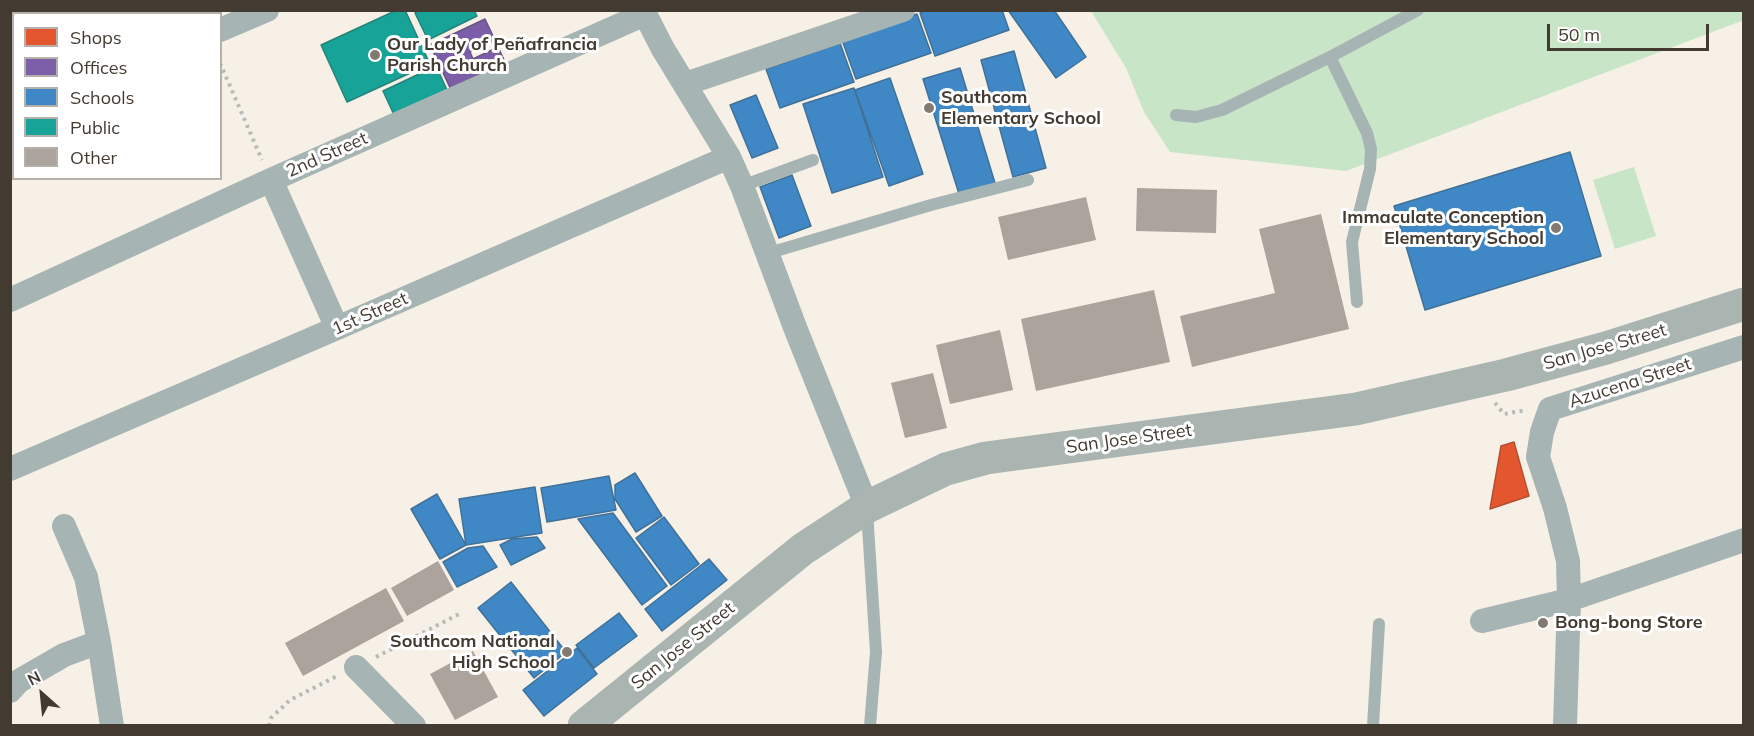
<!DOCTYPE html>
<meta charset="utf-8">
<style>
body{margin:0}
#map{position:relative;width:1754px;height:736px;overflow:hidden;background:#f7f0e7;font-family:Mulish,sans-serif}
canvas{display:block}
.frame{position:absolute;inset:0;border:12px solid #433b31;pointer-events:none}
.legend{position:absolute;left:12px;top:12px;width:210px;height:168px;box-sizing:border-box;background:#fff;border:2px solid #b4b1ad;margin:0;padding:8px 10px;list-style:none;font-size:18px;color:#433b31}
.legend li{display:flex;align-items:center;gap:12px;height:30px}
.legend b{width:30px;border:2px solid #b4b1ad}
.north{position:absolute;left:12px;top:664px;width:60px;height:60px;-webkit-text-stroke:4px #fff;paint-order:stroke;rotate:333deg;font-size:16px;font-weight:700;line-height:24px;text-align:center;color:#433b31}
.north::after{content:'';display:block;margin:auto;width:21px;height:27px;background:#433b31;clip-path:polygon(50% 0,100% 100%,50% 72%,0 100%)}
.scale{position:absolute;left:1547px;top:24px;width:162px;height:27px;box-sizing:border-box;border:3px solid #433b31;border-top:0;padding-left:8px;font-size:18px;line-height:21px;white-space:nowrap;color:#433b31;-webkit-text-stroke:4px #fff;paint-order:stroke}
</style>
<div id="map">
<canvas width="1754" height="736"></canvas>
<div class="frame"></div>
<ul class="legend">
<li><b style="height:16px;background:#e4572e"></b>Shops</li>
<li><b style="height:16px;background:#7b5ea7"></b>Offices</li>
<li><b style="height:16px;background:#3f88c5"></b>Schools</li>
<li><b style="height:16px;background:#17a398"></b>Public</li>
<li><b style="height:16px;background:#aba39c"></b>Other</li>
</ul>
<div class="north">N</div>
<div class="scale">50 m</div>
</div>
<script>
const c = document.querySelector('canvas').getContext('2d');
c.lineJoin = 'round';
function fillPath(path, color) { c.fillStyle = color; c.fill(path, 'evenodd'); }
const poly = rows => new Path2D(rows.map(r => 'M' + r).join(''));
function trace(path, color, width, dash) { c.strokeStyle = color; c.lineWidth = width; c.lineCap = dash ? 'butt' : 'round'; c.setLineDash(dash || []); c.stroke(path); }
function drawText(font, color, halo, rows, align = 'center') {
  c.font = font + ' Mulish,sans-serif'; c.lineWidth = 6; c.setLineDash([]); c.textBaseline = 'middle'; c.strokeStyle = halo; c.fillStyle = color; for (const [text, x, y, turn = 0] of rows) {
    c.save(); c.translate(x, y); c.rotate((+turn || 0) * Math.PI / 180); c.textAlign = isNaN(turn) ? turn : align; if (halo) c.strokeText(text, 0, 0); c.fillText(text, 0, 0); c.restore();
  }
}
fillPath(poly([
 [1743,10,1744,20,1346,171,1170,152,1144,112,1126,68,1091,11],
 [1634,167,1656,236,1615,249,1593,180]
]), '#c8e5c8');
const shops = poly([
 [1514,442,1529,496,1490,509,1501,446,1514,442]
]);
fillPath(shops, '#e4572e');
trace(shops, '#b44f2f', 1.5);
const offices = poly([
 [485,19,495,40,470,52,473,59,498,47,507,66,452,92,430,45,485,19]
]);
fillPath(offices, '#7b5ea7');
trace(offices, '#6a5484', 1.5);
const schools = poly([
 [927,10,1002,10,1009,30,935,56,920,13,927,10],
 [1008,10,1054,10,1086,57,1056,78,1008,10],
 [917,14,931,53,856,79,842,40,917,14],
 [840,43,854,82,780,108,766,69,840,43],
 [1014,51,1046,168,1013,177,981,60,1014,51],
 [960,68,995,183,959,194,923,79,960,68],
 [890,78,923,174,889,186,855,90,890,78],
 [854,88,883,177,832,193,803,104,854,88],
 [756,95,778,148,752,158,730,105,756,95],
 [1570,152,1601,256,1425,310,1394,206,1570,152],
 [792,175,811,226,779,238,760,187,792,175],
 [635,473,662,516,636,532,615,499,615,485,635,473],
 [609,476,616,510,547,522,541,488,609,476],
 [535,487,542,533,466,545,459,499,535,487],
 [437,494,466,545,440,559,411,509,437,494],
 [613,513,667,586,642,605,578,519,613,513],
 [664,517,699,564,671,585,636,538,664,517],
 [537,537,545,548,511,565,500,545,512,539,537,537],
 [483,546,497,567,457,587,443,562,468,548,483,546],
 [709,559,727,580,662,631,645,609,709,559],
 [511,582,566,652,534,678,478,608,511,582],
 [619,613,637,636,594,668,576,645,619,613],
 [577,648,597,674,544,716,523,690,577,648]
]);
fillPath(schools, '#3f88c5');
trace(schools, '#407199', 1.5);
const public = poly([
 [397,10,405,10,430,64,347,102,321,45,397,10],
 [421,10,474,10,477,16,428,40,415,13,421,10],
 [436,66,448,92,395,117,383,91,436,66]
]);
fillPath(public, '#17a398');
trace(public, '#248479', 1.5);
fillPath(poly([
 [1137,188,1217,190,1216,233,1136,231],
 [1086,197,1096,240,1008,260,998,217],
 [1321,214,1349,329,1192,367,1180,316,1275,293,1259,229],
 [1154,290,1170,362,1036,391,1021,319],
 [1000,330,1013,390,950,404,936,345],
 [933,373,947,428,905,438,891,383],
 [438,561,454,590,407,616,391,588],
 [386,588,404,621,303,676,285,643],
 [473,651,498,697,455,720,430,674]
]), '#aba39c');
trace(poly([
 [220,63,262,160],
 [1495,403,1504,414,1527,410],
 [376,657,461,613],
 [269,726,271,718,290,700,337,676]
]), '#b4bbb8', 4, [3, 4.5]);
trace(poly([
 [1330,57,1367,133,1371,149,1370,169,1352,242,1357,302],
 [1176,115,1196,117,1222,110,1330,57,1418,10],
 [742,186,813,160],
 [769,253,931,205,1028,180],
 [867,511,876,652,870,726],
 [1373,726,1379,624]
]), '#a6b5b3', 12);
trace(poly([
 [198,10,199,14],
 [643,10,663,49,729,157,742,186,796,330,867,507],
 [220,30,267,10],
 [685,84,903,10],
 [10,119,14,118],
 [271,180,337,328],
 [10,300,271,180,645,14],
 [10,469,337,328,729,157],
 [1482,621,1569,600,1744,540],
 [99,642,112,726],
 [356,667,414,726],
 [10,691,19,681,64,655,99,642,86,577,64,526],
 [1565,726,1569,600,1568,561,1555,508,1538,457,1542,432,1550,409,1744,347]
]), '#a6b5b3', 24);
trace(poly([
 [584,726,803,549,867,507,946,469,986,458,1356,409,1506,375,1606,348,1744,304]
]), '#aab5b2', 33);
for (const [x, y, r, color] of [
 [375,55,6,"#827a71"],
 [929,108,6,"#827a71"],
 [1556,228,6,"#827a71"],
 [1543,623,6,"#827a71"],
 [567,652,6,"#827a71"]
]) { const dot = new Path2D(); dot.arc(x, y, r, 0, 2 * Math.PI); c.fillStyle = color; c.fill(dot); trace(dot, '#fff', 2); }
drawText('bold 18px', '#433b31', '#fff', [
 ["Our Lady of Peñafrancia",387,45],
 ["Parish Church",387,66],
 ["Southcom",941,98],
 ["Elementary School",941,119],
 ["Immaculate Conception",1544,218,"right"],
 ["Elementary School",1544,239,"right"],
 ["Bong-bong Store",1555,623],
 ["Southcom National",555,642,"right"],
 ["High School",555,663,"right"]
], 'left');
drawText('18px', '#433b31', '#fff', [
 ["2nd Street",327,155,-24],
 ["1st Street",370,314,-24],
 ["San Jose Street",1605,347,-16],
 ["Azucena Street",1630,383,-18],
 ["San Jose Street",1129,439,-8],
 ["San Jose Street",683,646,-39]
]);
</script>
